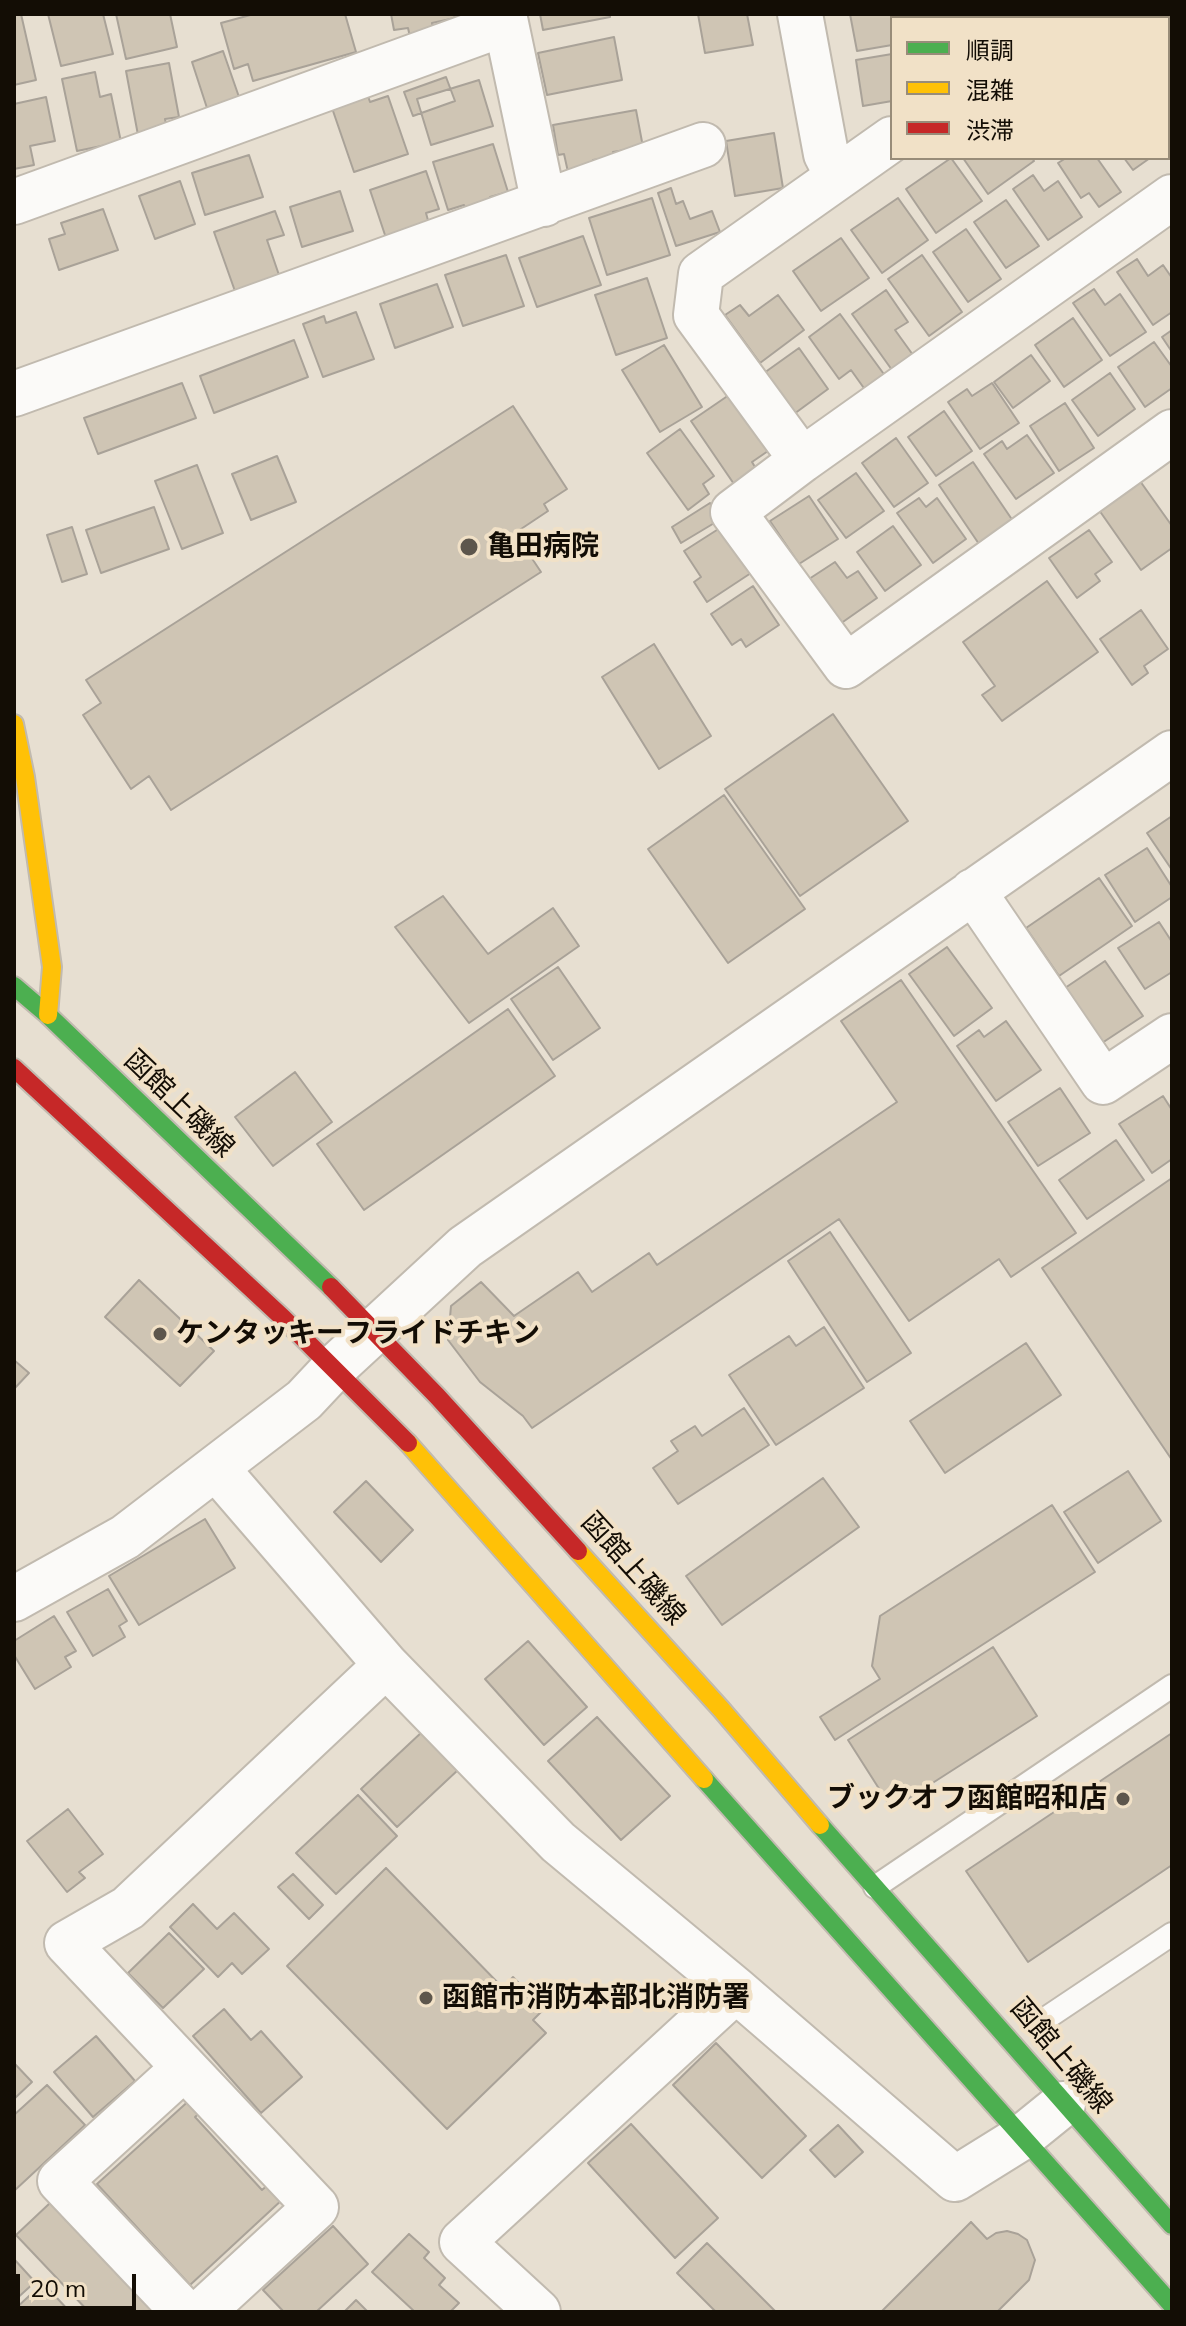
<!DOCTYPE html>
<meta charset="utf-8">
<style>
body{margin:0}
#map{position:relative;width:1186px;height:2326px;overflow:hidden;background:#e7dfd1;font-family:Mulish,"Noto Sans JP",sans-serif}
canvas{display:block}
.frame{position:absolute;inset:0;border:16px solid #130d05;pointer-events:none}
.legend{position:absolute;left:890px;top:16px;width:280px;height:144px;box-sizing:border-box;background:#f1e1c7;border:2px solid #988c79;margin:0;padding:10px 14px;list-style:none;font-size:24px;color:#130d05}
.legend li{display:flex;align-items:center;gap:16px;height:40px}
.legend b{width:40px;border:2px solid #988c79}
.scale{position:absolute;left:16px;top:2274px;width:120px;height:36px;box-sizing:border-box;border:4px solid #130d05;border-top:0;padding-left:10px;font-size:24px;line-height:28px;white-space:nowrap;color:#130d05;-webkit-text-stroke:6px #f1e1c7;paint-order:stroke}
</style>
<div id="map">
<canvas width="1186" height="2326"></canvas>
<div class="frame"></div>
<ul class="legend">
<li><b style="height:10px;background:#4caf50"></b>順調</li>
<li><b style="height:10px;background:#ffc107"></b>混雑</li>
<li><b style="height:10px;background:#c62828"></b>渋滞</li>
</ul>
<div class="scale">20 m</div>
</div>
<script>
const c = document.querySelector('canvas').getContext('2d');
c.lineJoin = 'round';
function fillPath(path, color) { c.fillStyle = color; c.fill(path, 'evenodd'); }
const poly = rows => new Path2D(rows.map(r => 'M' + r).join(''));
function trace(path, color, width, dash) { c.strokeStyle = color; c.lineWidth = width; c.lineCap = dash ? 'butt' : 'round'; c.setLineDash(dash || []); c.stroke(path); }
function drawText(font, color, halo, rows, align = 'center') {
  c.font = font + ' Mulish,"Noto Sans JP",sans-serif'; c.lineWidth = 8; c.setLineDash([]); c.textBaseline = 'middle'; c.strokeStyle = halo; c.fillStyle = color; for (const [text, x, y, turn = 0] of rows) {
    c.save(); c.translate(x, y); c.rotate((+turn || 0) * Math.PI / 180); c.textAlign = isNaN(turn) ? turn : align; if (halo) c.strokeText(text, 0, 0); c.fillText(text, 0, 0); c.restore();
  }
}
const building = poly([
 [14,14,21,14,36,80,14,85,14,14],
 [48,14,103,14,113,54,61,66,48,14],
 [116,14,170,14,177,47,126,59,116,14],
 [254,14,345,14,356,52,253,81,248,64,234,69,221,23,254,14],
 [391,14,454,14,455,18,432,23,433,32,410,37,408,28,394,30,391,14],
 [540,14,610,14,610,17,543,30,540,14],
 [698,14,747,14,753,45,705,53,698,14],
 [850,14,899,14,899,18,892,18,892,45,857,51,850,14],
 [912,14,959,14,960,18,913,18,912,14],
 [1148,14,1172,14,1172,61,1168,64,1168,18,1143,18,1148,14],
 [614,37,622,80,547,95,538,53,614,37],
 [223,51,239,97,207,108,192,62,223,51],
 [892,54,892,101,863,106,856,60,892,54],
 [169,63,179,117,165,119,167,129,138,135,126,71,169,63],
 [95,72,100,97,111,94,121,142,77,151,62,79,95,72],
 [446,77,455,101,413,116,404,92,446,77],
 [479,80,493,126,431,145,417,99,479,80],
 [1172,86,1172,140,1168,143,1168,89,1172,86],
 [368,96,370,102,388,96,408,154,354,172,332,108,368,96],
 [46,97,55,141,30,146,34,165,14,169,14,104,46,97],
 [636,110,643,147,613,152,614,157,593,160,594,167,568,172,564,154,558,155,553,125,636,110],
 [774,133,783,188,735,196,726,141,774,133],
 [493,144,508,192,490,197,492,204,466,212,464,205,448,210,433,162,493,144],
 [249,155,263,197,205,215,192,173,249,155],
 [951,158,982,201,936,233,906,189,951,158],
 [963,158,1032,158,1034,161,988,194,963,158],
 [1066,158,1097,158,1121,192,1099,207,1089,193,1081,198,1058,163,1066,158],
 [1124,158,1150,158,1133,170,1124,158],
 [426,171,439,209,426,213,429,224,386,238,370,190,426,171],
 [1033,175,1044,191,1058,181,1082,217,1048,240,1013,189,1033,175],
 [180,181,195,224,155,239,139,196,180,181],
 [671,188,676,204,683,201,690,219,712,211,720,232,676,246,658,193,671,188],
 [340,191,353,231,302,247,290,207,340,191],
 [652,198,670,255,607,275,589,218,652,198],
 [898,198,928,240,882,273,851,230,898,198],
 [1006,200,1039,246,1006,268,974,222,1006,200],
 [103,209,118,250,59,270,49,239,65,234,61,223,103,209],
 [275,211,284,235,267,240,280,278,236,294,214,232,275,211],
 [966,229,1001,279,968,302,933,252,966,229],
 [583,236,601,285,537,307,519,258,583,236],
 [841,238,869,278,821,311,793,271,841,238],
 [506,255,524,306,463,326,445,275,506,255],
 [922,255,962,312,929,336,888,279,922,255],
 [1137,259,1148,276,1163,265,1172,278,1172,312,1153,325,1117,272,1137,259],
 [647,278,667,338,616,355,595,295,647,278],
 [437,284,453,327,395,348,380,304,437,284],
 [1094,289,1105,305,1120,294,1146,332,1110,356,1073,303,1094,289],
 [886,290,908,322,895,330,913,355,892,370,852,314,886,290],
 [778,295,804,330,760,363,725,315,740,305,749,316,778,295],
 [356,312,374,359,323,377,303,324,324,316,326,323,356,312],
 [840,314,886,377,866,391,851,370,839,379,809,337,840,314],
 [1073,318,1102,360,1064,387,1035,345,1073,318],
 [1172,330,1172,352,1162,337,1172,330],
 [294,340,308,377,214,413,200,376,294,340],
 [1154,342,1172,367,1172,388,1145,407,1118,367,1154,342],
 [664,345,702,407,660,432,622,370,664,345],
 [799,348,828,389,794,414,764,373,799,348],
 [1031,355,1050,381,1013,408,994,382,1031,355],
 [1110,373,1135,409,1098,436,1072,400,1110,373],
 [182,383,196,418,98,454,84,418,182,383],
 [992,383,1019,423,980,449,948,402,967,389,972,396,992,383],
 [729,395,768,451,752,462,758,472,736,487,691,421,729,395],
 [1065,403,1094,448,1059,471,1030,426,1065,403],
 [513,406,567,489,544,504,548,511,515,533,541,572,171,810,149,776,131,789,83,715,101,703,86,680,513,406],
 [944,411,972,451,936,476,908,437,944,411],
 [680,429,714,476,703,484,709,494,688,510,647,453,680,429],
 [1027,435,1054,473,1016,499,984,454,1002,441,1007,449,1027,435],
 [896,438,928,483,894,507,862,463,896,438],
 [277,456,296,502,251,520,232,474,277,456],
 [973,462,1013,521,979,544,939,485,973,462],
 [197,465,223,533,182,549,155,481,197,465],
 [856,473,884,511,846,538,818,500,856,473],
 [1140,481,1172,526,1172,548,1141,570,1099,510,1140,481],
 [809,496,838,539,799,564,770,521,809,496],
 [919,498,926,507,937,498,966,539,933,563,897,513,919,498],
 [710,503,721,519,681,543,672,527,710,503],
 [154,507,169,549,101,573,86,530,154,507],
 [893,526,921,565,885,591,857,552,893,526],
 [72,527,87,574,62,582,47,535,72,527],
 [720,528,751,573,707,602,694,582,701,577,684,551,720,528],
 [1089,530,1112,562,1095,574,1100,581,1077,598,1049,558,1089,530],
 [835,562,847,578,858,571,877,598,840,624,809,579,835,562],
 [1047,581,1098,652,1002,721,982,695,995,686,963,642,1047,581],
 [753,586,779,625,746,647,741,639,732,645,711,614,753,586],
 [1141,610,1168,649,1144,666,1148,673,1132,685,1100,639,1141,610],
 [654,644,711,736,659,769,602,677,654,644],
 [833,714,908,821,800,896,725,789,833,714],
 [724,795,805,909,728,963,648,849,724,795],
 [1172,816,1172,870,1147,833,1172,816],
 [1147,848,1172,887,1172,897,1135,922,1105,875,1147,848],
 [1099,878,1132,926,1059,976,1026,928,1099,878],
 [443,896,488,954,553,908,579,946,469,1023,395,927,443,896],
 [1159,922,1172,942,1172,972,1145,989,1118,948,1159,922],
 [947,947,992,1008,954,1036,909,974,947,947],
 [1105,961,1143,1016,1102,1043,1065,988,1105,961],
 [558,967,600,1028,553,1060,511,999,558,967],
 [901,980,1076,1233,1011,1277,999,1259,909,1321,839,1219,532,1428,523,1416,480,1382,448,1340,451,1306,481,1282,514,1316,578,1272,592,1292,649,1253,657,1265,897,1102,841,1021,901,980],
 [508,1009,555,1076,364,1210,317,1144,508,1009],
 [1006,1021,1041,1070,996,1101,957,1046,979,1030,984,1037,1006,1021],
 [295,1072,332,1122,273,1166,235,1117,295,1072],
 [1060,1088,1090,1133,1038,1166,1008,1122,1060,1088],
 [1163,1096,1172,1110,1172,1159,1152,1173,1119,1124,1163,1096],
 [1116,1140,1144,1180,1087,1219,1059,1180,1116,1140],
 [1172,1178,1172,1460,1042,1268,1172,1178],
 [830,1232,911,1353,867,1382,788,1261,830,1232],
 [139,1280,214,1351,180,1386,105,1317,139,1280],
 [824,1327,864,1388,776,1445,729,1375,789,1336,796,1346,824,1327],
 [1026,1343,1061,1395,945,1473,910,1421,1026,1343],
 [14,1360,29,1373,14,1389,14,1360],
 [744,1408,769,1445,678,1504,653,1468,678,1451,671,1441,695,1426,702,1436,744,1408],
 [1128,1471,1161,1521,1098,1563,1064,1512,1128,1471],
 [823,1478,859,1527,722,1625,686,1576,823,1478],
 [366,1481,413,1530,381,1562,334,1512,366,1481],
 [1052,1505,1095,1572,835,1740,820,1717,880,1679,872,1666,880,1616,1052,1505],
 [205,1519,235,1568,139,1625,109,1576,205,1519],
 [108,1589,127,1621,119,1626,125,1637,93,1656,67,1612,108,1589],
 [54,1616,76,1651,65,1657,71,1667,35,1689,14,1655,14,1641,54,1616],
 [528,1641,587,1707,544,1745,485,1679,528,1641],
 [993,1647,1037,1716,892,1809,848,1740,993,1647],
 [597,1717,670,1796,621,1840,548,1761,597,1717],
 [423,1731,459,1769,397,1827,361,1789,423,1731],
 [1172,1733,1172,1865,1028,1962,966,1871,1172,1733],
 [358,1795,397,1836,336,1894,296,1853,358,1795],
 [68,1809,103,1854,79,1872,85,1878,67,1892,27,1841,68,1809],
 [386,1868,503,1988,513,1977,544,2009,533,2020,546,2033,447,2129,287,1966,386,1868],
 [293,1874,323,1905,309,1919,278,1887,293,1874],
 [193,1904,217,1929,234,1913,269,1949,242,1974,232,1963,218,1977,170,1927,193,1904],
 [169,1933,204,1969,163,2008,128,1973,169,1933],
 [224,2009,251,2040,261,2031,302,2077,261,2113,193,2036,224,2009],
 [96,2036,135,2081,93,2117,54,2072,96,2036],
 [716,2043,806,2136,762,2178,673,2085,716,2043],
 [14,2063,32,2082,14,2099,14,2063],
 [47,2085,85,2125,14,2191,14,2115,47,2085],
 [193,2097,204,2109,195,2117,262,2190,270,2183,284,2198,190,2285,97,2184,193,2097],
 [631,2124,718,2218,675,2258,588,2163,631,2124],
 [838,2125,863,2152,835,2177,810,2150,838,2125],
 [50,2203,153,2312,89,2312,16,2235,50,2203],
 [971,2222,987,2239,996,2233,1007,2231,1018,2234,1027,2240,1035,2260,1029,2280,997,2312,881,2312,971,2222],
 [333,2226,368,2264,316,2312,284,2312,263,2290,333,2226],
 [409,2234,429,2252,424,2258,445,2278,439,2285,459,2303,450,2312,415,2312,372,2272,409,2234],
 [707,2243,776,2312,716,2312,677,2273,707,2243],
 [14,2259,35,2282,14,2301,14,2259],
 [43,2283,70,2312,14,2312,14,2310,43,2283],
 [356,2300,368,2312,344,2312,356,2300]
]);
fillPath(building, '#cfc5b4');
trace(building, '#a9a298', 2);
const lane = poly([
 [875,1887,1172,1686],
 [1042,2021,1172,1934]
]);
const street = poly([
 [504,14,544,204],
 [800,14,826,154,838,177],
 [1015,14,1016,18],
 [1066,18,1071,14],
 [1172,197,802,460,733,512,846,666,1172,432],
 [14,202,506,23],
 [14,394,703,145],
 [802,460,696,315,701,274,892,139],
 [973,891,1103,1082,1172,1036],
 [216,1468,386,1665,558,1842,736,1990,955,2179,1021,2138,1063,2104],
 [14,1599,125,1537,304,1400,335,1367,465,1247,1172,753],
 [184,2312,60,2181,184,2068],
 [202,2312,316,2207,67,1943,128,1908,386,1665],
 [538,2312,462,2242,736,1990]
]);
const fast = poly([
 [14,986,48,1015,331,1287],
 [704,1779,1172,2305],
 [820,1825,1172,2225]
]);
const slow = poly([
 [14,724,25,777,52,967,48,1015],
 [408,1443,704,1779],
 [578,1551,721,1709,820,1825]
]);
const jam = poly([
 [14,1068,283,1318,408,1443],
 [331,1287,437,1396,578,1551]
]);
trace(lane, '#c1baaf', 26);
trace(street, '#c1baaf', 48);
trace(fast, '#c1baaf', 22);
trace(slow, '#c1baaf', 22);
trace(jam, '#c1baaf', 22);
trace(lane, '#fbfaf8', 22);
trace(street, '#fbfaf8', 44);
trace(fast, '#4caf50', 18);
trace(slow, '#ffc107', 18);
trace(jam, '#c62828', 18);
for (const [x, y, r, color] of [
 [469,547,10,"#5d564c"],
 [160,1334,8,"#5d564c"],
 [1123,1799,8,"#5d564c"],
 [426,1998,8,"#5d564c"]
]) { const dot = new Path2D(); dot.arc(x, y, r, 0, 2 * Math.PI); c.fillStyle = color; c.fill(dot); trace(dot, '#f1e1c7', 3); }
drawText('bold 28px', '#130d05', '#f1e1c7', [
 ["亀田病院",487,547],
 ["ケンタッキーフライドチキン",176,1334],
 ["ブックオフ函館昭和店",1107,1799,"right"],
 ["函館市消防本部北消防署",442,1998]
], 'left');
drawText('28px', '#130d05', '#f1e1c7', [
 ["函館上磯線",179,1104,44],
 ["函館上磯線",633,1569,48],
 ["函館上磯線",1061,2056,50]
]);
</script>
